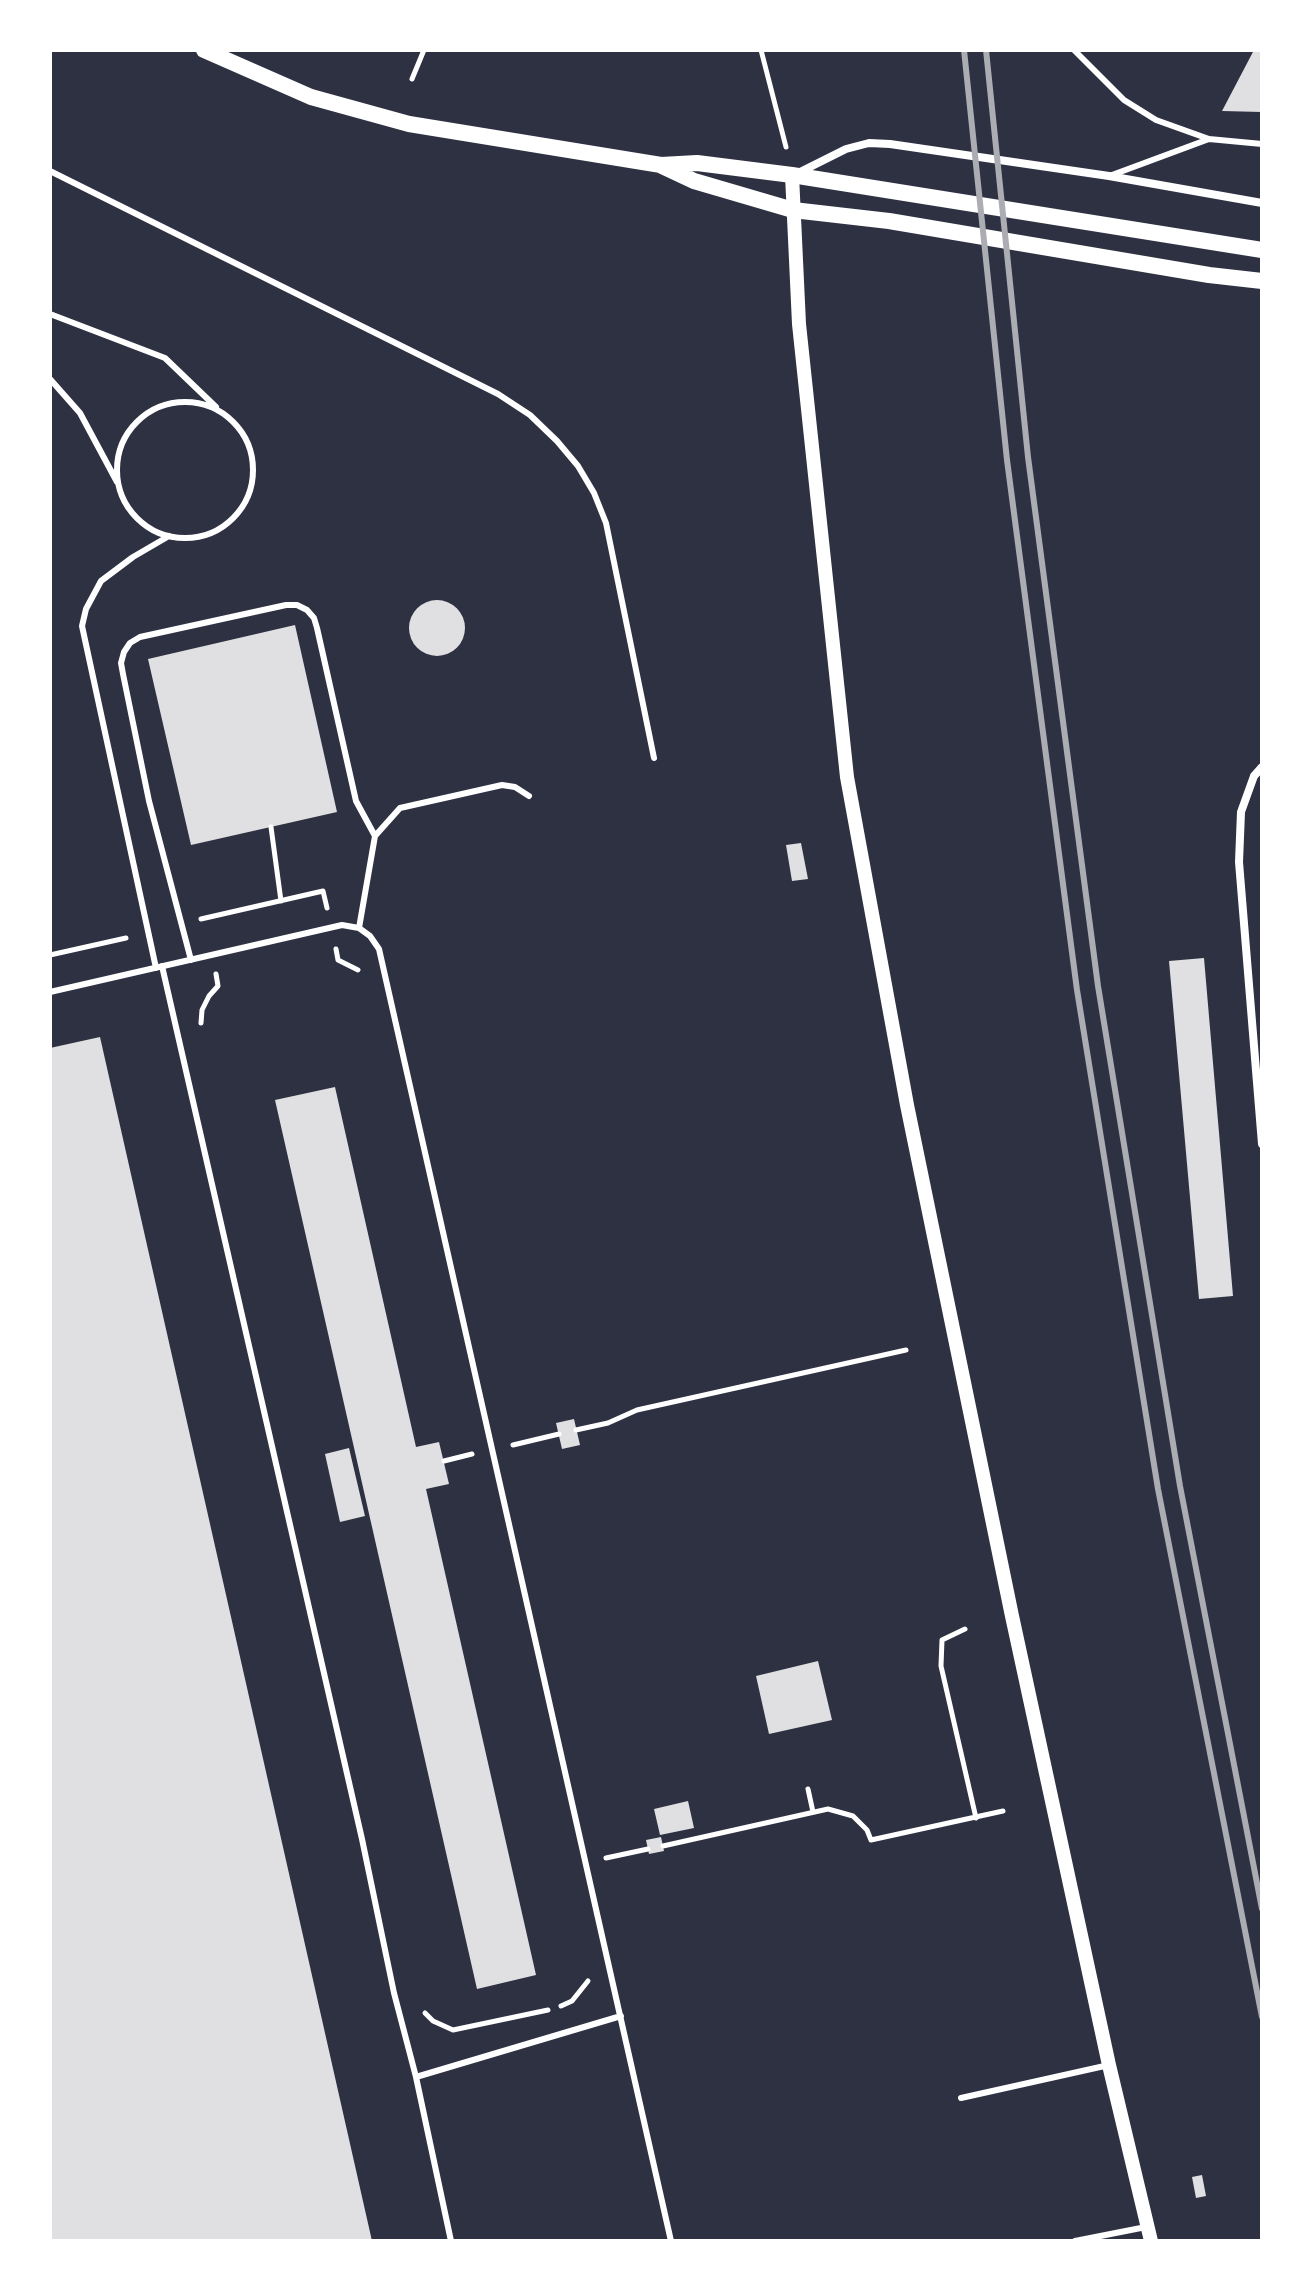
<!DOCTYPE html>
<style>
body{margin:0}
#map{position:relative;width:1312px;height:2291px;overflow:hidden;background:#2d3142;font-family:Ubuntu,sans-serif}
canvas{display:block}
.frame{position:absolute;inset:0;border:52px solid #fff;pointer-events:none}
</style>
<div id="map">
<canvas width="1312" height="2291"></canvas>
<div class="frame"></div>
</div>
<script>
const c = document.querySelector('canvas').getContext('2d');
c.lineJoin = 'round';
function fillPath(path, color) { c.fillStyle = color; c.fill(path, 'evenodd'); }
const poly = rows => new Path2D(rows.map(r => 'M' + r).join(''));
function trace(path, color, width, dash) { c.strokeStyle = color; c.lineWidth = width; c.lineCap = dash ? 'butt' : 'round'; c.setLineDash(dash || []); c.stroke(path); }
fillPath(poly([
 [1254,50,1262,50,1262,112,1222,111],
 '409 628a28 28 0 1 1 56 0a28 28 0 1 1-56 0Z',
 [295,625,337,812,191,845,148,659],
 [801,843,808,879,792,881,786,845],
 [1204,958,1233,1296,1199,1299,1169,961],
 [100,1037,346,2126,372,2241,50,2241,50,1048],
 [335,1087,416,1447,439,1442,449,1484,426,1489,536,1975,477,1989,275,1100],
 [574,1419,580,1445,562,1449,556,1423],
 [349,1448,365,1516,340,1522,325,1454],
 [818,1661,832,1720,769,1734,756,1676],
 [688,1801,694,1828,660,1835,654,1809],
 [661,1837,664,1851,649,1854,646,1840],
 [1202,2175,1206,2196,1196,2198,1192,2177]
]), '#e0e0e3');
trace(poly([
 [761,50,786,147],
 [412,79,424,50],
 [271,827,281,901],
 [201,919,323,891,327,908],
 [336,949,338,960,358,970],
 [50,955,126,938],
 [201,1023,202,1010,209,996,218,986,216,974],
 [576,1430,608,1423,637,1410,906,1350],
 [513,1445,559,1434],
 [444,1461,472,1454],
 [965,1629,942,1640,941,1666,976,1818],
 [808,1789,813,1812],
 [663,1846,828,1809,853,1816,867,1830,871,1840,1003,1811],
 [606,1858,648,1849],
 [561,2006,572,2001,588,1981],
 [425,2013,433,2021,453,2030,548,2010]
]), '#fff', 5);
trace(poly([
 [1074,50,1124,100,1156,120,1209,139,1262,144],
 [50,171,498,394,530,415,557,441,578,466,594,493,606,523,654,758],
 [1112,175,1209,139],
 [50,314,165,358,216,407],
 [50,379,80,413,117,482],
 '117 470a68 68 0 1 1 136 0a68 68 0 1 1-136 0Z',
 [359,928,375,836,400,808,502,785,515,787,529,796],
 [191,960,149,801,123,674,121,663,124,652,130,643,140,637,286,605,297,605,307,610,314,618,317,628,356,801,375,836],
 [162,966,362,1839,394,1993,416,2077,451,2241],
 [156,968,82,626,86,609,101,581,133,557,169,536],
 [50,992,342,925,359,928,370,936,379,949,671,2241],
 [416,2077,621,2016],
 [961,2098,1109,2065],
 [1075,2241,1146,2227]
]), '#fff', 6);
trace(poly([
 [798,173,846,149,869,143,890,144,1109,176,1262,203],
 [1262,767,1254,776,1241,812,1239,862,1262,1144]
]), '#fff', 8);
trace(poly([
 [792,175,799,324,847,777,907,1105,1012,1616,1109,2065,1151,2241]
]), '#fff', 14);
trace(poly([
 [204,50,311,97,409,124,661,165,697,163,792,175,1262,250],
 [662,166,694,181,793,210,889,221,1209,275,1262,281]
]), '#fff', 16);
trace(poly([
 [964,50,1007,460,1077,990,1158,1489,1262,2017],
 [986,50,1028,457,1098,986,1180,1486,1262,1909]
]), '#abadb3', 6);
</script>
